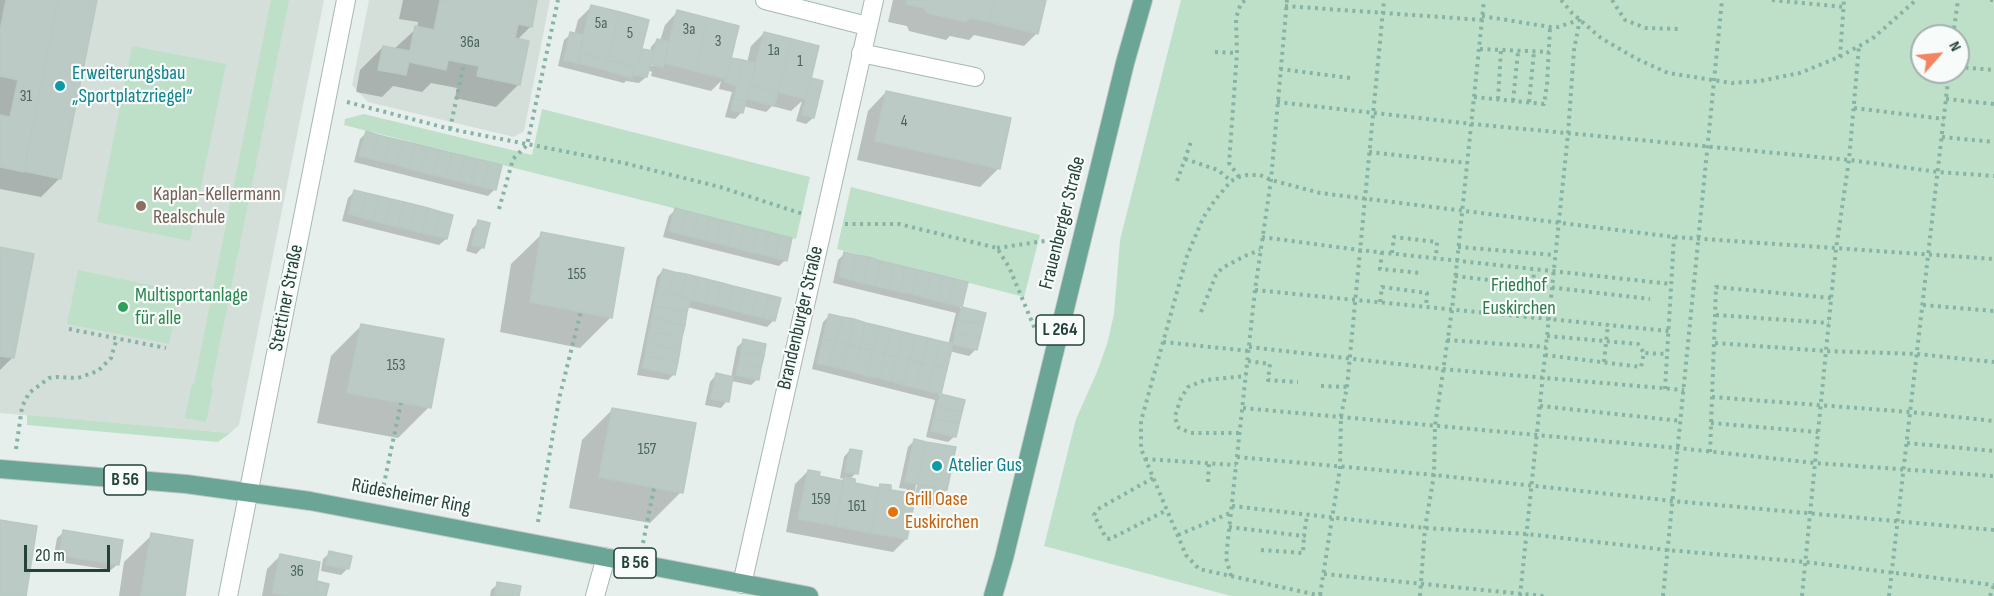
<!DOCTYPE html>
<meta charset="utf-8">
<style>
body{margin:0}
#map{position:relative;width:1994px;height:596px;overflow:hidden;background:#e6efeb;font-family:"Sofia Sans Condensed",sans-serif}
canvas{display:block}
.north{position:absolute;left:1910px;top:24px;width:60px;height:60px;box-sizing:border-box;background:#f7fbf9;border:2px solid #a3b1ad;border-radius:50%;rotate:63deg;font-size:16px;font-weight:700;line-height:24px;text-align:center;color:#24423a}
.north::after{content:'';display:block;margin:auto;width:21px;height:27px;background:#f4845f;clip-path:polygon(50% 0,100% 100%,50% 72%,0 100%)}
.scale{position:absolute;left:24px;top:545px;width:86px;height:27px;box-sizing:border-box;border:3px solid #24423a;border-top:0;padding-left:8px;font-size:18px;line-height:21px;white-space:nowrap;color:#24423a;-webkit-text-stroke:4px #f7fbf9;paint-order:stroke}
</style>
<div id="map">
<canvas width="1994" height="596"></canvas>
<div class="north">N</div>
<div class="scale">20 m</div>
</div>
<script>
const c = document.querySelector('canvas').getContext('2d');
c.lineJoin = 'round';
function fillPath(path, color) { c.fillStyle = color; c.fill(path, 'evenodd'); }
const poly = rows => new Path2D(rows.map(r => 'M' + r).join(''));
function trace(path, color, width, dash) { c.strokeStyle = color; c.lineWidth = width; c.lineCap = dash ? 'butt' : 'round'; c.setLineDash(dash || []); c.stroke(path); }
function drawText(font, color, halo, rows, align = 'center') {
  c.font = font + ' "Sofia Sans Condensed",sans-serif'; c.lineWidth = 4.5; c.setLineDash([]); c.textBaseline = 'middle'; c.strokeStyle = halo; c.fillStyle = color; for (const [text, x, y, turn = 0] of rows) {
    c.save(); c.translate(x, y); c.rotate((+turn || 0) * Math.PI / 180); c.textAlign = isNaN(turn) ? turn : align; if (halo) c.strokeText(text, 0, 0); c.fillText(text, 0, 0); c.restore();
  }
}
fillPath(poly([
 [0,0,324,0,239,425,230,433,0,413],
 [369,0,550,0,524,131,514,137,368,102,352,85]
]), '#d4dfda');
fillPath(poly([
 [271,0,289,0,211,388,213,389,206,422,185,418,192,384,194,384],
 [1181,0,1994,0,1994,596,1231,596,1044,546,1076,419,1097,372,1107,344,1114,314,1120,240],
 [1922,36,1958,36,1958,72,1922,72],
 [132,46,226,64,190,241,97,222],
 [542,109,810,177,796,239,344,125,345,119,364,114,532,155],
 [851,187,1040,235,1024,297,837,249],
 [78,270,179,291,169,344,67,324],
 [27,415,230,433,218,442,27,425]
]), '#bfe0c8');
fillPath(poly([
 [0,0,95,0,60,178,41,197,0,189],
 [403,0,536,0,531,26,517,40,519,84,496,107,455,98,457,88,431,83,422,92,393,86,382,97,356,92,360,70,383,47,394,49,417,28,418,22,399,19],
 [893,0,1044,0,1037,33,1024,46,974,35,969,40,950,36,946,40,909,31,907,26,888,22],
 [591,7,640,50,650,52,651,47,657,40,660,41,665,25,678,11,728,63,747,63,751,46,764,33,808,83,813,118,806,124,796,121,802,101,791,111,772,106,766,112,743,106,742,112,735,119,725,117,732,92,719,89,721,81,711,91,651,76,652,72,647,70,646,77,639,83,626,81,624,83,558,66,564,40,571,34,574,35,578,20],
 [644,60,654,63,654,66,643,63],
 [886,92,999,168,980,187,857,160,868,111],
 [366,133,495,189,488,196,354,162,360,139],
 [355,191,452,216,446,239,439,245,342,221,348,198],
 [675,210,785,260,779,266,663,237,669,216],
 [479,222,482,248,476,254,466,251,472,229],
 [542,234,611,317,580,348,500,332,511,264],
 [0,248,12,358,0,370],
 [845,253,966,283,960,308,985,314,976,349,969,356,949,351,939,395,963,401,955,436,948,442,926,437,935,400,812,369,823,322,830,315,948,345,956,313,833,283,838,260],
 [663,270,774,320,767,327,687,307,674,374,668,380,637,375,657,277],
 [362,325,429,407,398,438,317,423,331,356],
 [744,341,758,379,751,385,731,381,727,401,721,408,705,405,710,382,716,375,731,378,737,347],
 [613,409,681,492,650,523,569,508,582,440],
 [914,441,946,490,931,508,913,504,906,539,893,552,786,532,795,484,808,471,817,478,841,482,844,479,840,478,844,457,850,450,856,473,850,479,853,484,877,489,881,485,889,491,906,494,907,489,899,488,908,447],
 [920,479,917,492,915,492,916,484],
 [64,532,118,564,111,570,53,561,57,538],
 [152,535,183,596,119,596,124,562],
 [330,553,348,568,341,575,321,571,323,559],
 [280,556,315,582,327,585,325,596,262,596,267,569],
 [498,584,520,588,518,596,490,596,491,590]
]), '#0003');
const building = poly([
 [6,0,58,0,24,172,0,167,0,115,10,117,18,80,0,76,0,31,6,0],
 [58,0,97,0,61,179,24,171,58,0],
 [440,0,537,0,532,27,518,24,515,38,529,41,520,85,477,76,479,66,448,60,446,70,409,62,406,75,378,70,383,46,410,51,415,26,434,30,440,0],
 [907,0,994,0,989,22,970,18,966,22,927,13,925,8,906,4,907,0],
 [994,0,1046,0,1038,34,989,22,994,0],
 [591,5,620,12,607,60,579,53,591,5],
 [677,10,708,18,695,71,664,63,677,10],
 [620,12,649,20,637,68,607,60,620,12],
 [708,18,739,26,726,79,695,71,708,18],
 [570,32,583,35,578,63,564,60,570,32],
 [764,32,792,39,778,92,750,85,764,32],
 [657,39,669,42,663,67,651,64,657,39],
 [792,39,819,46,806,99,778,92,792,39],
 [642,49,654,51,647,77,633,75,634,67,637,68,642,49],
 [581,53,607,60,605,70,578,63,581,53],
 [731,58,743,60,737,86,725,82,731,58],
 [607,60,634,67,632,78,605,70,607,60],
 [743,60,756,64,746,101,734,98,743,60],
 [811,78,823,81,814,118,802,115,811,78],
 [750,85,778,92,774,106,747,99,750,85],
 [886,91,1011,118,1000,169,875,141,886,91],
 [734,98,746,101,743,113,731,110,734,98],
 [366,131,378,135,372,159,359,156,366,131],
 [378,135,390,138,384,162,372,159,378,135],
 [390,138,403,141,397,165,384,162,390,138],
 [403,141,416,144,409,169,397,165,403,141],
 [416,144,428,147,421,172,409,169,416,144],
 [428,147,440,150,434,175,421,172,428,147],
 [440,150,452,153,446,178,434,175,440,150],
 [452,153,465,156,459,181,446,178,452,153],
 [465,156,477,159,471,184,459,181,465,156],
 [477,159,490,162,483,187,471,184,477,159],
 [490,162,502,165,496,190,483,187,490,162],
 [354,190,366,193,360,217,348,214,354,190],
 [366,193,379,196,373,221,360,217,366,193],
 [379,196,391,199,385,224,373,221,379,196],
 [391,199,404,202,398,227,385,224,391,199],
 [404,202,416,205,410,230,398,227,404,202],
 [416,205,428,208,422,233,410,230,416,205],
 [428,208,441,212,435,236,422,233,428,208],
 [675,208,686,211,680,234,669,231,675,208],
 [686,211,698,214,692,237,680,234,686,211],
 [441,212,453,215,447,239,435,236,441,212],
 [698,214,710,217,704,240,692,237,698,214],
 [710,217,721,220,716,243,704,240,710,217],
 [478,220,490,223,484,248,472,245,478,220],
 [721,220,733,223,728,246,716,243,721,220],
 [733,223,745,226,739,249,728,246,733,223],
 [745,226,757,229,751,252,739,249,745,226],
 [757,229,769,232,763,255,751,252,757,229],
 [541,232,624,248,612,318,530,302,541,232],
 [769,232,780,235,775,258,763,255,769,232],
 [780,235,792,238,787,261,775,258,780,235],
 [0,247,34,254,14,358,0,356,0,247],
 [844,252,857,255,851,280,839,276,844,252],
 [857,255,869,257,863,283,851,280,857,255],
 [869,257,881,261,876,286,863,283,869,257],
 [881,261,894,264,888,289,876,286,881,261],
 [894,264,906,267,900,292,888,289,894,264],
 [906,267,918,270,912,294,900,292,906,267],
 [663,269,674,272,669,294,657,291,663,269],
 [918,270,931,273,925,298,912,294,918,270],
 [674,272,686,274,681,297,669,294,674,272],
 [931,273,943,276,937,301,925,298,931,273],
 [686,274,698,277,692,300,681,297,686,274],
 [943,276,955,279,949,304,937,301,943,276],
 [698,277,710,280,704,303,692,300,698,277],
 [955,279,968,282,962,307,949,304,955,279],
 [710,280,722,283,716,306,704,303,710,280],
 [722,283,733,286,728,309,716,306,722,283],
 [733,286,745,289,740,312,728,309,733,286],
 [745,289,757,292,751,315,740,312,745,289],
 [657,291,690,300,687,312,654,306,657,291],
 [757,292,769,295,763,318,751,315,757,292],
 [769,295,781,298,775,321,763,318,769,295],
 [654,306,687,312,685,325,652,318,654,306],
 [962,307,986,313,983,325,958,319,962,307],
 [829,314,842,317,836,341,823,338,829,314],
 [842,317,854,319,848,345,836,341,842,317],
 [652,318,685,325,682,337,649,331,652,318],
 [854,319,866,323,860,348,848,345,854,319],
 [958,319,983,325,980,338,955,332,958,319],
 [866,323,879,326,873,350,860,348,866,323],
 [361,324,444,339,431,408,347,393,361,324],
 [879,326,891,329,885,354,873,350,879,326],
 [891,329,903,332,897,357,885,354,891,329],
 [649,331,682,337,680,350,647,343,649,331],
 [903,332,915,335,910,360,897,357,903,332],
 [955,332,980,338,977,350,953,344,955,332],
 [915,335,928,338,922,363,910,360,915,335],
 [823,338,836,341,829,366,817,363,823,338],
 [928,338,940,341,934,366,922,363,928,338],
 [743,339,766,344,764,356,741,351,743,339],
 [836,341,848,345,842,369,829,366,836,341],
 [940,341,953,344,947,369,934,366,940,341],
 [647,343,680,350,678,362,645,356,647,343],
 [848,345,860,348,854,372,842,369,848,345],
 [860,348,873,350,866,376,854,372,860,348],
 [873,350,885,354,879,378,866,376,873,350],
 [741,351,764,356,761,368,739,363,741,351],
 [885,354,897,357,891,381,879,378,885,354],
 [645,356,678,362,675,375,642,368,645,356],
 [897,357,910,360,903,385,891,381,897,357],
 [910,360,922,363,916,388,903,385,910,360],
 [739,363,761,368,759,380,736,375,739,363],
 [922,363,934,366,928,391,916,388,922,363],
 [934,366,947,369,941,394,928,391,934,366],
 [716,373,733,377,729,402,711,399,716,373],
 [941,394,965,400,962,412,937,406,941,394],
 [937,406,962,412,959,424,934,418,937,406],
 [612,408,696,423,683,493,599,477,612,408],
 [934,418,959,424,956,437,931,431,934,418],
 [914,439,926,442,917,484,905,482,914,439],
 [926,442,956,447,947,490,917,484,926,442],
 [850,449,862,451,858,474,845,472,850,449],
 [808,470,820,472,819,476,844,481,835,526,798,519,808,470],
 [844,477,855,479,855,483,879,488,871,533,835,526,844,477],
 [880,484,891,485,891,490,916,494,907,539,871,533,880,484],
 [918,485,942,489,939,502,915,497,918,485],
 [0,520,37,526,26,596,0,596,0,520],
 [63,530,123,540,119,565,59,555,63,530],
 [151,533,193,540,185,596,141,596,151,533],
 [329,551,352,556,349,569,326,565,329,551],
 [280,554,320,562,314,596,286,596,272,593,280,554],
 [317,581,329,584,326,596,314,596,317,581],
 [497,582,521,586,519,596,495,595,497,582]
]);
fillPath(building, '#bbcac4');
trace(building, '#b8c9c2', 1.5);
const minor = poly([
 [765,0,867,26],
 [861,53,975,77],
 [742,584,874,0],
 [228,596,346,0],
 [595,596,606,557]
]);
const major = poly([
 [0,469,186,484,310,501,809,596],
 [993,596,1004,558,1125,63,1143,0]
]);
trace(minor, '#a8b8b2', 20);
trace(major, '#c2cac8', 20);
trace(poly([
 [1561,0,1572,13,1601,38,1637,59,1668,73,1732,83,1760,81,1800,73,1839,57,1872,39,1916,0],
 [1612,0,1625,20,1646,28,1681,29],
 [1772,0,1844,7],
 [1990,0,1994,0],
 [1285,6,1483,20],
 [1482,16,1550,27,1558,27,1579,20],
 [1953,36,1958,0],
 [1480,49,1549,52],
 [1215,52,1237,53],
 [1840,57,1844,0],
 [1958,67,1994,70],
 [1280,69,1350,78],
 [1474,97,1544,104,1547,85,1550,27],
 [1498,99,1501,50],
 [1946,99,1994,104],
 [1513,101,1518,52],
 [347,102,450,129,624,163,720,187,803,214],
 [1277,102,1472,124,1849,160,1938,172,1994,176],
 [1529,102,1534,52],
 [1854,108,1944,119],
 [450,129,464,63],
 [1942,137,1994,142],
 [1369,152,1467,163],
 [1185,159,1218,170,1231,181],
 [1239,177,1229,163,1237,53,1236,18,1241,3,1246,0],
 [1177,181,1192,139],
 [499,209,513,159,527,145,558,0],
 [845,224,899,224,997,248,1009,267,1035,329],
 [1262,237,1359,250,1671,284],
 [1458,247,1555,255],
 [997,248,1058,239],
 [1382,252,1380,269,1421,273],
 [1392,253,1394,237,1437,242,1436,258],
 [1455,276,1650,299],
 [1533,285,1534,270],
 [1255,290,1669,331],
 [1380,302,1382,287,1427,293,1426,307],
 [1923,305,1994,311],
 [1201,312,1216,275,1222,268,1247,255,1260,250],
 [1716,315,1829,323],
 [69,329,166,348],
 [1547,336,1638,344,1644,353],
 [1447,340,1546,347],
 [1163,342,1249,351],
 [1715,343,1826,351,1917,354,1994,362],
 [1249,347,1442,369,1684,390],
 [1545,355,1641,367,1644,353,1667,354],
 [1248,361,1270,364,1268,380,1298,382],
 [1604,362,1608,324],
 [1321,386,1347,387],
 [1665,389,1674,237],
 [1712,397,1910,412,1994,421],
 [1540,406,1681,421],
 [1243,408,1678,448,1815,463,1994,476],
 [1711,423,1818,432],
 [1239,433,1191,433,1179,428,1177,425,1175,416,1181,398,1188,387,1205,380,1246,376],
 [1907,443,1994,451],
 [16,449,22,407,29,393,49,378,57,377,78,378,98,371,111,358,117,338],
 [1710,452,1716,287,1831,298],
 [1237,457,1434,475,1673,501,1994,530],
 [1145,459,1236,465],
 [1153,478,1098,509,1094,515,1106,538,1110,539,1167,510],
 [1208,482,1209,464],
 [382,493,401,403],
 [1232,506,1425,528,1527,534,1667,550,1805,562,1994,585],
 [538,522,559,399,581,311],
 [1229,527,1304,536,1307,515],
 [1178,535,1230,513],
 [643,543,654,488],
 [1261,550,1303,553,1304,536],
 [1324,574,1544,596],
 [1231,576,1226,558,1255,290,1271,180,1287,0],
 [1320,595,1340,468,1341,416,1347,387,1384,0],
 [1322,596,1199,569,1186,555,1141,449,1141,421,1187,256,1203,218,1215,200,1231,181,1239,177,1247,175,1260,175,1271,180,1320,193,1674,237,1994,259],
 [1420,596,1425,528,1434,475,1435,426,1452,310,1484,0],
 [1520,596,1568,134,1574,50,1580,19],
 [1663,596,1722,0],
 [1802,596,1836,249,1849,160,1859,46],
 [1889,596,1949,72],
 [1990,596,1994,585]
]), '#86b3a5', 4, [3, 4.5]);
trace(minor, '#fff', 18);
trace(major, '#6aa596', 18);
for (const [x, y, r, color] of [
 [60,86,6,"#0f9aa8"],
 [141,206,6,"#8d6e63"],
 [123,307,6,"#2e9e5b"],
 [937,466,6,"#0f9aa8"],
 [893,512,6,"#e8710a"]
]) { const dot = new Path2D(); dot.arc(x, y, r, 0, 2 * Math.PI); c.fillStyle = color; c.fill(dot); trace(dot, '#f7fbf9', 2); }
drawText('16px', '#4a645c', null, [
 ["5a",601,24],
 ["3a",689,30],
 ["5",630,34],
 ["3",718,42],
 ["36a",470,43],
 ["1a",774,51],
 ["1",800,62],
 ["31",26,97],
 ["4",904,122],
 ["155",577,275],
 ["153",396,366],
 ["157",647,450],
 ["159",821,500],
 ["161",857,507],
 ["36",297,572]
]);
for (const [x, y, w] of [
 [1060,330,48],
 [125,480,42],
 [635,563,42]
]) { const box = new Path2D(); box.roundRect(x - w / 2, y - 15, w, 30, 4.5); c.fillStyle = '#f7fbf9'; c.fill(box); trace(box, '#24423a', 1.5); }
drawText('bold 18px', '#24423a', null, [
 ["L 264",1060,330],
 ["B 56",125,480],
 ["B 56",635,563]
]);
drawText('20px', '#0d838f', '#f7fbf9', [
 ["Erweiterungsbau",72,74],
 ["„Sportplatzriegel“",72,97],
 ["Atelier Gus",949,466]
], 'left');
drawText('20px', '#785e54', '#f7fbf9', [
 ["Kaplan-Kellermann",153,195],
 ["Realschule",153,218]
], 'left');
drawText('20px', '#24423a', '#f7fbf9', [
 ["Frauenberger Straße",1063,223,-76],
 ["Stettiner Straße",287,298,-79],
 ["Brandenburger Straße",801,318,-77],
 ["Rüdesheimer Ring",411,497,11]
]);
drawText('20px', '#2d7a4b', '#f7fbf9', [
 ["Friedhof",1519,286],
 ["Euskirchen",1519,309]
]);
drawText('20px', '#27864d', '#f7fbf9', [
 ["Multisportanlage",135,296],
 ["für alle",135,319]
], 'left');
drawText('20px', '#c56008', '#f7fbf9', [
 ["Grill Oase",905,500],
 ["Euskirchen",905,523]
], 'left');
</script>
